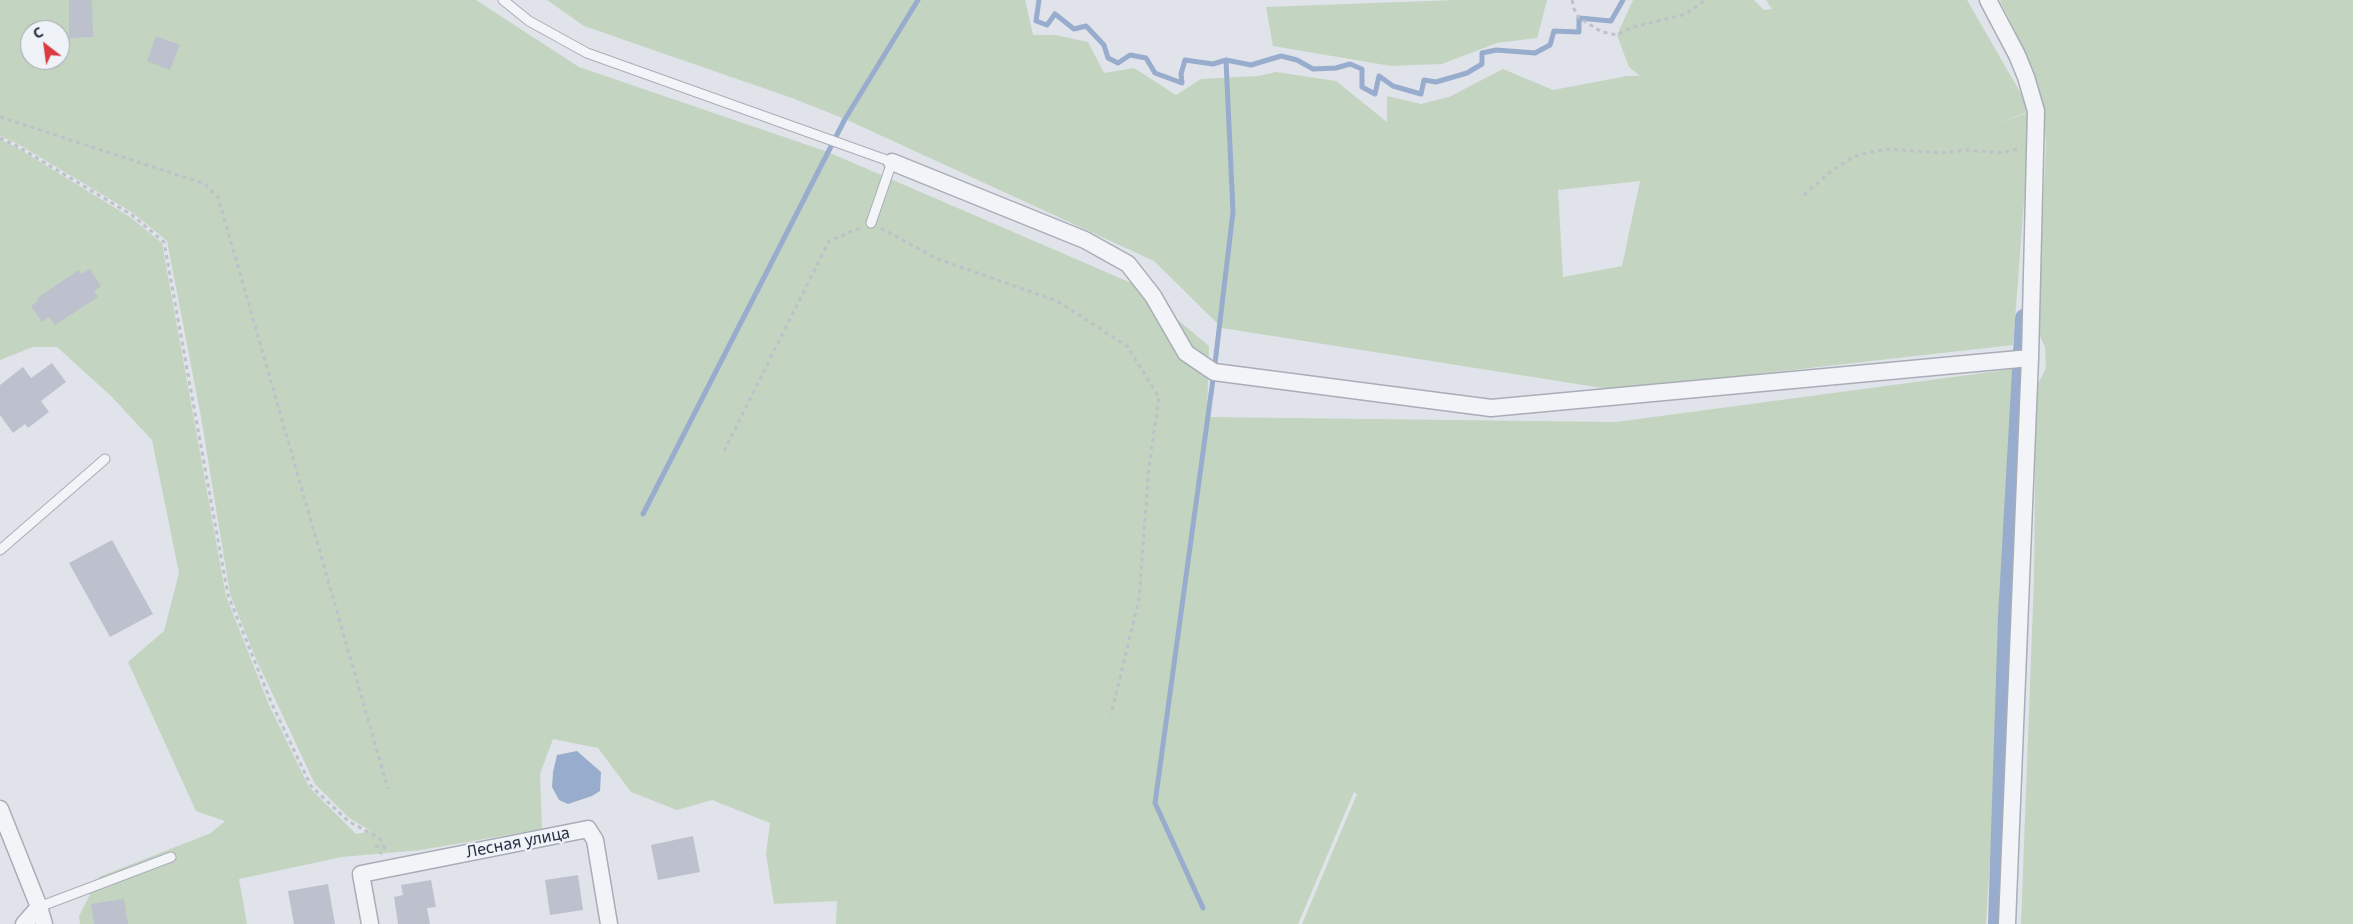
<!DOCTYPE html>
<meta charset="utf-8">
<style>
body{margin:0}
#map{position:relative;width:2353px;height:924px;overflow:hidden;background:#e0e3ea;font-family:"Noto Sans",sans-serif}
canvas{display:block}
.north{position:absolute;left:20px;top:20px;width:50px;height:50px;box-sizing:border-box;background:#eff2f7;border:1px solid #9fa4af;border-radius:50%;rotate:330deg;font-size:14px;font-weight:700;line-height:20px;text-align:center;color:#272e43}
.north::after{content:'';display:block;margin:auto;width:18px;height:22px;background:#da3a40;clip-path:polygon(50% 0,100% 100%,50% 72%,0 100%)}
</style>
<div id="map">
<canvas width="2353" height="924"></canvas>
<div class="north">С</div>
</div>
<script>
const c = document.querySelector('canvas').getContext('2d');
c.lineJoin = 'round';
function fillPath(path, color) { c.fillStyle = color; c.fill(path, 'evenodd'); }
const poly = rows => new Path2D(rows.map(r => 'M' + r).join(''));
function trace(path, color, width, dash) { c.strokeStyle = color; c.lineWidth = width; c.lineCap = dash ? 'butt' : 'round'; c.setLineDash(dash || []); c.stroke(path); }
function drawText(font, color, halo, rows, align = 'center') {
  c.font = font + ' "Noto Sans",sans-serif'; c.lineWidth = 4.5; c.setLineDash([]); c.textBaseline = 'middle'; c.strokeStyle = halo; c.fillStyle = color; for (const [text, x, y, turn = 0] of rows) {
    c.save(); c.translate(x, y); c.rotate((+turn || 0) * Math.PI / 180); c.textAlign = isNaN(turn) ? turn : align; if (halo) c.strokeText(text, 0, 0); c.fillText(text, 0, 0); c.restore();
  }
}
fillPath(poly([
 [0,0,476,0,579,67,828,152,1136,285,1209,346,1207,417,1616,422,2013,369,2021,370,1986,924,1302,924,1357,794,1354,792,1298,924,836,924,837,901,774,904,766,854,770,823,712,800,677,810,631,792,598,748,553,739,540,774,542,829,421,850,342,857,239,879,247,924,80,924,79,916,99,877,211,833,225,821,196,811,128,662,164,631,179,573,152,440,111,396,57,347,33,347,0,360,0,139,16,147,130,217,162,243,226,596,269,705,309,787,356,834,371,831,349,818,315,784,256,659,230,594,201,417,167,241,133,213,18,144,0,136],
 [30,30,60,30,60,60,30,60],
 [547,0,1025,0,1033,35,1056,35,1088,42,1104,73,1134,68,1176,95,1201,79,1258,76,1276,72,1336,81,1387,122,1387,96,1421,104,1449,97,1503,69,1553,90,1627,76,1640,76,1629,67,1617,35,1633,0,1754,0,1764,10,1772,9,1766,0,1967,0,2031,111,1995,124,2031,112,2013,345,1615,390,1222,328,1154,261,845,119,792,98,584,26],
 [1640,181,1622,266,1563,277,1558,190],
 [1455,0,1547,0,1537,38,1497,43,1442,64,1391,66,1273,46,1266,7],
 [2002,0,2353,0,2353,924,2021,924,2034,578,2036,388,2046,368,2045,347,2037,330,2046,144,2043,112,2036,83,2020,41,2000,1]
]), '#c3d5c0');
fillPath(poly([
 [577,751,601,772,600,791,592,796,568,804,559,800,552,787,553,772,557,755]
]), '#98accd');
trace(poly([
 [1039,0,1036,21,1047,25,1055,14,1074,29,1086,26,1104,45,1108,58,1118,63,1130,55,1146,58,1155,73,1182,83,1181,74,1185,60,1213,64,1226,60,1251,65,1281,56,1297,60,1313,69,1336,68,1350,64,1362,69,1362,87,1375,94,1379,76,1393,86,1421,94,1424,80,1436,82,1467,73,1482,64,1482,53,1496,50,1535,53,1550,45,1554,31,1579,32,1579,18,1611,21,1623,0],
 [643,514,845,119,918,0],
 [1203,908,1155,803,1214,372,1233,212,1226,60]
]), '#98accd', 5);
trace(poly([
 [1997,924,2007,617,2024,318]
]), '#98accd', 18);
fillPath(poly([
 [69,0,92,0,93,37,69,38],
 [156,36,180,45,170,70,147,61],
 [90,269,101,286,94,291,98,297,55,325,49,317,42,322,31,306,38,301,37,298,79,270,81,274],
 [52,363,66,382,41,401,49,412,28,428,25,424,13,433,0,415,0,385,23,367,31,378],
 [112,540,153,614,110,637,69,563],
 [693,836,700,872,658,880,651,845],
 [578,875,583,910,550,915,545,880],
 [431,880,436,907,427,908,430,924,398,924,394,897,403,895,401,885],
 [328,884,335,924,294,924,288,891],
 [124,899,128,924,94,924,91,904]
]), '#bcc1cd');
const lane = poly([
 [503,0,529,21,587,53,892,162,871,223],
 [0,550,105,459],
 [39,907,171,857]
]);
const street = poly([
 [1988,0,2017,55,2026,77,2036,111,2030,358,2007,924],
 [892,162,1085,240,1128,264,1153,296,1186,353,1214,372,1491,408,2030,358],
 [0,809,39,907,44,924],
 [24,924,39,907],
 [370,924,361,874,588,829,595,840,609,924]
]);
trace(lane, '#a8adb8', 11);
trace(street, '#a8adb8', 19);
trace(poly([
 [1572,0,1574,9,1579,18,1602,32,1617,35,1633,27,1686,14,1705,0],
 [0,117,205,184,218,197,388,789],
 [0,138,17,146,132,215,164,242,228,595,272,704,311,786,348,821,379,838,385,848],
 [1804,195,1830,172,1853,157,1867,153,1887,149,1942,153,1966,150,2002,153,2021,148],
 [881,228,935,258,1057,301,1127,346,1159,397,1149,466,1139,599,1111,715],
 [724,451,829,241,862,227],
 [375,846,385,848,380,854]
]), '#bec1c9', 3, [4, 4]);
trace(lane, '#f3f4f8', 9);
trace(street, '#f3f4f8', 16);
drawText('16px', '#272e43', '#eff2f7', [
 ["Лесная улица",518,843,-11]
]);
</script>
